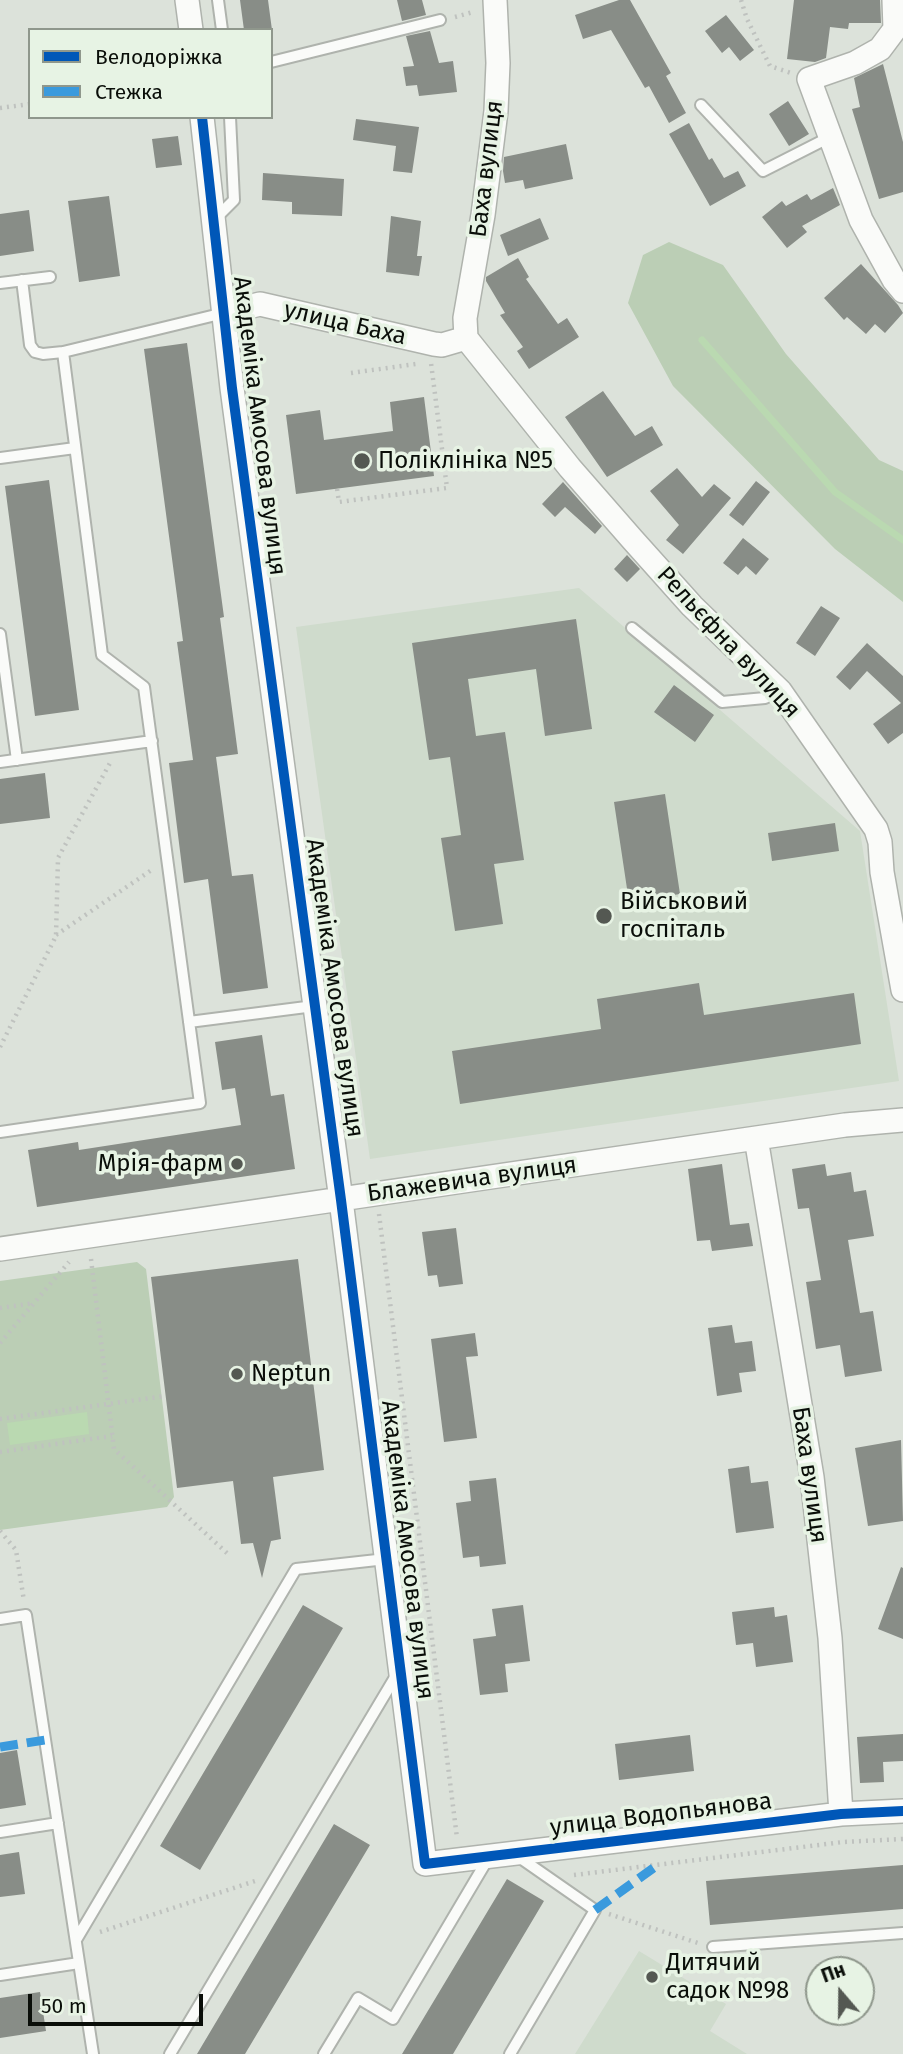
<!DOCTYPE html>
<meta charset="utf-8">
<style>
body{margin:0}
#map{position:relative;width:903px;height:2054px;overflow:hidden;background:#dce2da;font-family:"Fira Sans",sans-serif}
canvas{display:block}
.legend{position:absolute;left:28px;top:28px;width:245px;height:91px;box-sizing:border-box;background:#e7f3e4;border:2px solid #8f978c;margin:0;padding:9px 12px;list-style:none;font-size:21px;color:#0a0e09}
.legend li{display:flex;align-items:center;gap:14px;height:35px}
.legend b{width:35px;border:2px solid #8f978c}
.north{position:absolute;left:805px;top:1956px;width:70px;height:70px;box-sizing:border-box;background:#e7f3e4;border:2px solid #8f978c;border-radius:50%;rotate:340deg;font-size:19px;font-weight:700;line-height:28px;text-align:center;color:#0a0e09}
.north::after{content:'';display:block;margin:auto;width:24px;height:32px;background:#545852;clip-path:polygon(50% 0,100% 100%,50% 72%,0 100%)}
.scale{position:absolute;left:28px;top:1994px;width:175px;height:32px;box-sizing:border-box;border:4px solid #0a0e09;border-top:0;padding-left:9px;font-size:21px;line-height:24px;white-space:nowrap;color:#0a0e09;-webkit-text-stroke:5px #e7f3e4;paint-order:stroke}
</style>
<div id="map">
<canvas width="903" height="2054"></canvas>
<ul class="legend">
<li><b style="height:9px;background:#0057b8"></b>Велодоріжка</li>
<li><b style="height:9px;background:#3a9add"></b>Стежка</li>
</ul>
<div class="north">Пн</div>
<div class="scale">50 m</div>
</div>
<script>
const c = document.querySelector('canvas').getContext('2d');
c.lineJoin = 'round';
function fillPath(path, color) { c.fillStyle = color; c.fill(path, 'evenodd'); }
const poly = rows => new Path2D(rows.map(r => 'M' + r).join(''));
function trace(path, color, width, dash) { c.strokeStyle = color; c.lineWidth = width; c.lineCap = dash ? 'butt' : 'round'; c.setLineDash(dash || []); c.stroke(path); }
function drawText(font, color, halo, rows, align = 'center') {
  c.font = font + ' "Fira Sans",sans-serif'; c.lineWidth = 7; c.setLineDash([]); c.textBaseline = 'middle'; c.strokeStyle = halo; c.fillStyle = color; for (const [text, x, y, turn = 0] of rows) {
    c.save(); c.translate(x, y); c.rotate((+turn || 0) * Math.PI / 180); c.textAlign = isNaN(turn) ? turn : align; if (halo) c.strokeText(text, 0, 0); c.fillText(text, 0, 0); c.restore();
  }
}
fillPath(poly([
 [579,588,860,831,899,1081,370,1159,296,627],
 [639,1951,726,2004,710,2031,747,2054,575,2054]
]), '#cfdbcc');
fillPath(poly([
 [669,242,723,265,786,354,879,460,903,471,903,602,835,549,673,386,628,303,643,255],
 [137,1262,146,1269,174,1497,167,1507,0,1530,0,1281]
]), '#bbceb5');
fillPath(poly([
 [87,1412,89,1434,10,1445,7,1423]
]), '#bad9b1');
trace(poly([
 [702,340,835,492,903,540]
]), '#bad9b1', 7);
fillPath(poly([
 [240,0,268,0,272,30,244,30],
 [397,0,422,0,426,15,402,21],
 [619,0,630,0,671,73,666,76,686,113,669,123,649,86,645,88,611,30,583,39,575,15],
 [794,0,880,0,881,23,849,23,848,29,830,27,826,58,815,62,787,59],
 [726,15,754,50,740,61,729,47,722,53,705,31],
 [430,31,439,63,453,61,457,92,419,96,417,85,406,86,403,67,414,66,406,36],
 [883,64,903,142,903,192,879,199,852,109,860,107,854,78],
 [788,101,809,134,789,146,769,114],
 [356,119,419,127,412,173,393,171,396,146,353,140],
 [689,123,709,160,712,158,724,178,738,171,746,186,710,206,669,134],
 [178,136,182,165,156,168,152,139],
 [566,144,573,179,525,189,523,180,505,183,503,171,504,157],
 [263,173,344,179,342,216,292,214,292,202,262,200],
 [833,188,840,205,802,226,807,232,787,248,762,217,782,201,786,206,807,194,811,200],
 [109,196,120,276,79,282,68,201],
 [29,210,34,251,0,256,0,214],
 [391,216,421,221,417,256,422,256,419,276,386,272],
 [540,218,549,239,508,256,500,235],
 [518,258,529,277,526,279,558,324,567,318,579,337,529,369,517,351,523,347,500,315,505,313,486,281,486,277],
 [861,264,898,305,903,313,885,333,875,324,866,334,847,317,844,320,824,298],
 [187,343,224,617,220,618,238,754,216,757,232,876,253,874,268,988,223,994,208,879,184,883,169,763,193,760,177,642,183,641,144,349],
 [603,391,635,436,652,426,663,445,607,477,565,417],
 [424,397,434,476,296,494,286,415,320,410,324,440,393,431,390,402],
 [677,468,702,497,714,484,731,498,683,554,666,540,679,525,650,491],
 [49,480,79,710,35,716,5,486],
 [756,481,770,492,743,526,729,515],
 [563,482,602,526,595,534,565,507,555,517,542,504],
 [743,538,769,559,756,575,746,566,738,575,723,563],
 [627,555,640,569,627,582,614,569],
 [821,606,840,618,815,656,796,643],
 [576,619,592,729,545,736,536,669,468,679,476,736,505,732,524,860,494,864,503,924,455,931,441,838,461,835,450,757,429,760,412,643],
 [867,643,903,676,903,733,888,744,873,724,901,703,867,671,850,690,836,677],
 [674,685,714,715,695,742,654,712],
 [45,773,50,818,0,824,0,779],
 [665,794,680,894,629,902,614,802],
 [835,823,839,851,772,861,768,833],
 [699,983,704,1015,854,993,861,1044,460,1104,452,1051,601,1029,597,999],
 [262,1035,271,1096,284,1094,295,1169,37,1207,28,1150,78,1142,79,1150,241,1125,235,1088,222,1090,215,1042],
 [722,1164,730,1225,749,1223,753,1246,712,1251,710,1240,697,1241,688,1169],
 [825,1164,827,1176,851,1172,854,1192,866,1190,874,1236,848,1240,860,1313,873,1311,882,1371,845,1377,840,1345,816,1349,806,1282,821,1280,809,1208,798,1209,792,1169],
 [456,1228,463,1284,439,1287,437,1275,428,1276,422,1232],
 [298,1259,324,1470,273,1477,281,1539,271,1541,262,1578,253,1543,241,1544,233,1481,177,1488,151,1277],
 [732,1325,735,1343,752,1341,756,1371,739,1373,742,1392,717,1396,708,1328],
 [475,1333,478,1356,466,1357,477,1438,444,1442,431,1339],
 [901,1440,903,1521,868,1526,855,1448],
 [749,1466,751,1483,768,1481,774,1528,736,1533,728,1469],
 [496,1478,506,1564,480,1567,479,1556,463,1558,456,1503,471,1501,469,1481],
 [901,1567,903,1568,903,1639,878,1629],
 [303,1605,343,1628,200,1870,160,1846],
 [523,1605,530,1661,505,1664,508,1692,480,1695,473,1639,496,1636,492,1609],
 [774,1607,775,1617,787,1615,793,1662,756,1667,753,1643,736,1645,732,1612],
 [903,1734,903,1761,883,1762,884,1782,860,1783,857,1737],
 [690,1735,694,1771,619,1780,615,1744],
 [17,1750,26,1805,0,1809,0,1753],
 [334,1824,370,1845,245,2054,197,2054],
 [19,1852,25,1894,0,1897,0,1855],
 [903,1865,903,1909,710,1925,706,1881],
 [507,1879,544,1901,453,2054,402,2054],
 [40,1992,46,2031,0,2038,0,1998]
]), '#888d87');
const service = poly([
 [218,0,222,30],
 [271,62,440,20],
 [701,105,763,171,830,137],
 [215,219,234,200,230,117],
 [22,280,30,345,35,352,43,354,63,352,224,313],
 [0,283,50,277],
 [0,458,75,448],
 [632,628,722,702,765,698,780,691],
 [0,634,17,760],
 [0,762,152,741],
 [189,1022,314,1006],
 [0,1132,200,1103,144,687,102,655,63,352],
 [0,1619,26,1615,93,2054],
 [0,1832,58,1823],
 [76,1940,296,1569,386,1559],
 [713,1947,903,1933],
 [0,1975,79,1963],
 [170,2054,397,1674],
 [324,2054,358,1998,393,2019,489,1857],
 [510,2054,595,1910,516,1855]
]);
const minor = poly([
 [187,0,191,30],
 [894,0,895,29,880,49,855,63,809,79,861,220,894,280,903,291],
 [202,117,232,388,341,1200,425,1864,841,1814,903,1811],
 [224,313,260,304,434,344,442,345,466,338],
 [466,338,570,468,632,539,692,606,780,691,876,829,880,842,882,872,903,990],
 [466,338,465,318,483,215,496,111,498,63,495,0],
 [756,1138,812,1477,830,1638,841,1814],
 [0,1249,845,1125,903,1120]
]);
trace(service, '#afb3ad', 14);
trace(minor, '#afb3ad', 26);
trace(poly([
 [741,0,747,19,770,66,791,73],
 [455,17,473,12],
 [0,108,30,104],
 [351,373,416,364],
 [337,489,339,502,447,488,431,363],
 [56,935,153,869],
 [0,1047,56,936,58,858,110,763],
 [379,1214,457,1838],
 [91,1259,114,1449,229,1555],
 [0,1308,34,1303],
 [0,1343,69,1262],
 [0,1419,165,1396],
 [0,1452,112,1436],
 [0,1531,16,1550,24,1601],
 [574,1875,843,1842,903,1839],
 [609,1914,698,1943],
 [100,1932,255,1881]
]), '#bfc2bf', 4.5, [2, 5]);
trace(service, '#fafbf9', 10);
trace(minor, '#fafbf9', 23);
trace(poly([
 [0,1747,45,1740],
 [595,1910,659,1864]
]), '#3a9add', 9, [18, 9]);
trace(poly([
 [202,117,232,388,341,1200,425,1864,841,1814,903,1811]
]), '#0057b8', 10);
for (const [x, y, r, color] of [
 [362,461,9,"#545852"],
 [604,916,9,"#545852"],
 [237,1164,7,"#545852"],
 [237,1374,7,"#545852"],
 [652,1977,7,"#545852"]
]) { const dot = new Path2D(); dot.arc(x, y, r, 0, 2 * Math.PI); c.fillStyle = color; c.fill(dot); trace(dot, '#e7f3e4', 2.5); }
drawText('24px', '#0a0e09', '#e7f3e4', [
 ["Баха вулиця",487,169,-83],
 ["улица Баха",345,324,13],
 ["Академіка Амосова вулиця",259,426,83],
 ["Рельєфна вулиця",728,643,47],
 ["Академіка Амосова вулиця",334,988,82],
 ["Блажевича вулиця",472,1180,-8],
 ["Баха вулиця",809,1475,82],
 ["Академіка Амосова вулиця",407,1550,83],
 ["улица Водопьянова",661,1815,-7]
]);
drawText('24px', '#0a0e09', '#e7f3e4', [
 ["Поліклініка №5",378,461],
 ["Військовий",620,902],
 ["госпіталь",620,930],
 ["Мрія-фарм",223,1164,"right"],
 ["Neptun",251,1374],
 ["Дитячий",666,1963],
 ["садок №98",666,1991]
], 'left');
</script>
